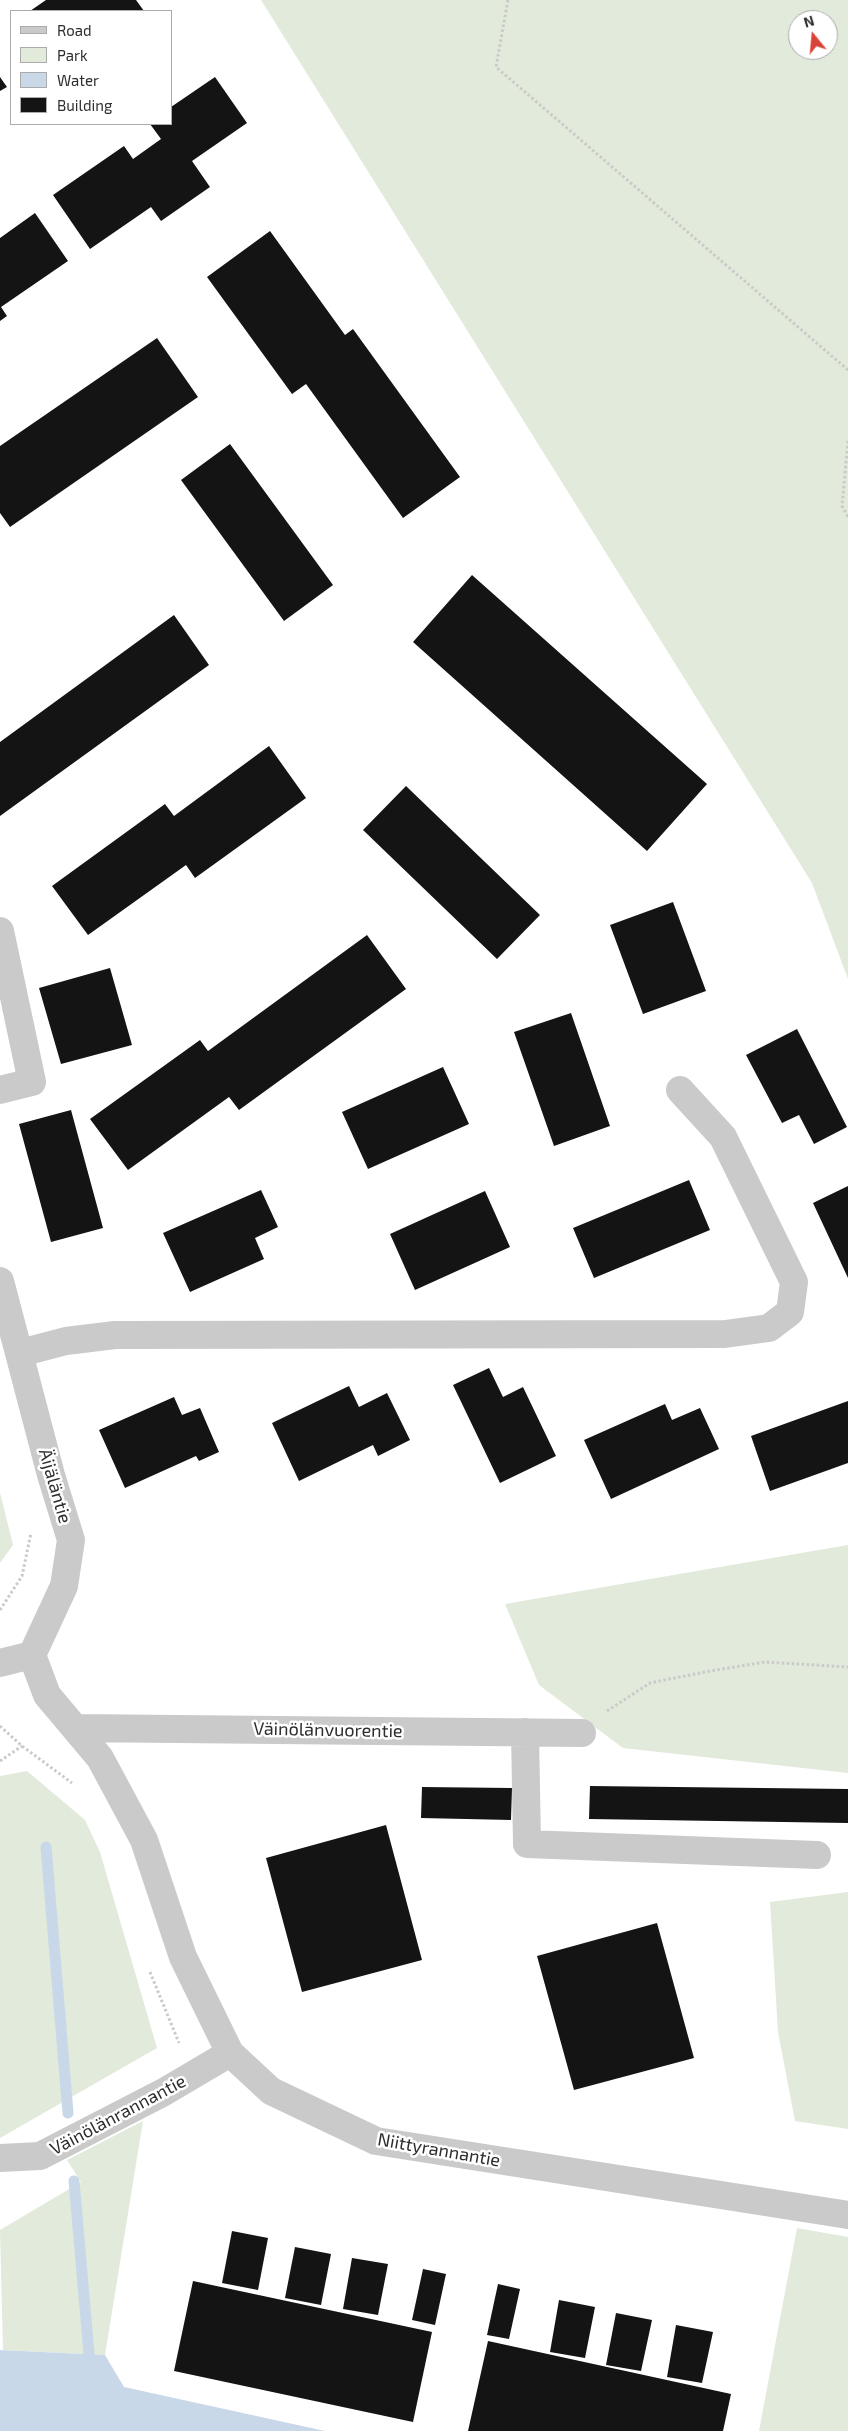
<!DOCTYPE html>
<meta charset="utf-8">
<style>
body{margin:0}
#map{position:relative;width:848px;height:2431px;overflow:hidden;background:#fff;font-family:"Exo 2",sans-serif}
canvas{display:block}
.legend{position:absolute;left:10px;top:10px;width:162px;height:115px;box-sizing:border-box;background:#fff;border:1px solid #ababab;margin:0;padding:6px 9px;list-style:none;font-size:15px;color:#2d2d2d}
.legend li{display:flex;align-items:center;gap:10px;height:25px}
.legend b{width:25px;border:1px solid #ababab}
.north{position:absolute;left:788px;top:10px;width:50px;height:50px;box-sizing:border-box;background:#fff;border:1px solid #ababab;border-radius:50%;rotate:343deg;font-size:14px;font-weight:700;line-height:20px;text-align:center;color:#2d2d2d}
.north::after{content:'';display:block;margin:auto;width:18px;height:22px;background:#db4338;clip-path:polygon(50% 0,100% 100%,50% 72%,0 100%)}
</style>
<div id="map">
<canvas width="848" height="2431"></canvas>
<ul class="legend">
<li><b style="height:6px;background:#cacaca"></b>Road</li>
<li><b style="height:14px;background:#e1eadb"></b>Park</li>
<li><b style="height:14px;background:#c8d8e9"></b>Water</li>
<li><b style="height:14px;background:#141414"></b>Building</li>
</ul>
<div class="north">N</div>
</div>
<script>
const c = document.querySelector('canvas').getContext('2d');
c.lineJoin = 'round';
function fillPath(path, color) { c.fillStyle = color; c.fill(path, 'evenodd'); }
const poly = rows => new Path2D(rows.map(r => 'M' + r).join(''));
function trace(path, color, width, dash) { c.strokeStyle = color; c.lineWidth = width; c.lineCap = dash ? 'butt' : 'round'; c.setLineDash(dash || []); c.stroke(path); }
function drawText(font, color, halo, rows, align = 'center') {
  c.font = font + ' "Exo 2",sans-serif'; c.lineWidth = 5; c.setLineDash([]); c.textBaseline = 'middle'; c.strokeStyle = halo; c.fillStyle = color; for (const [text, x, y, turn = 0] of rows) {
    c.save(); c.translate(x, y); c.rotate((+turn || 0) * Math.PI / 180); c.textAlign = isNaN(turn) ? turn : align; if (halo) c.strokeText(text, 0, 0); c.fillText(text, 0, 0); c.restore();
  }
}
fillPath(poly([
 [261,0,848,0,848,979,812,883],
 [798,20,828,20,828,50,798,50],
 [0,1493,13,1545,0,1563],
 [848,1545,848,1773,623,1748,539,1685,505,1604],
 [27,1771,85,1820,100,1852,157,2048,0,2138,0,1776],
 [848,1892,848,2129,795,2121,778,2032,770,1902],
 [143,2121,105,2355,3,2350,0,2230,81,2182,67,2160],
 [797,2228,848,2237,848,2431,759,2431]
]), '#e1eadb');
fillPath(poly([
 [0,2350,105,2355,124,2387,325,2431,0,2431]
]), '#c8d8e9');
trace(poly([
 [46,1847,68,2113],
 [74,2181,89,2354]
]), '#c8d8e9', 11);
fillPath(poly([
 [46,0,136,0,144,11,30,11],
 [0,77,7,87,0,91],
 [215,77,247,123,192,161,210,187,161,221,151,207,90,249,53,195,124,146,133,159,161,139,150,124,171,124,171,107],
 [35,213,68,261,1,307,7,316,0,321,0,238],
 [270,231,345,335,353,329,460,477,403,518,306,384,292,394,207,277],
 [157,338,198,397,10,527,0,513,0,446],
 [230,444,333,585,284,621,181,480],
 [472,575,707,784,647,851,413,642],
 [174,615,209,665,0,816,0,742],
 [269,746,306,798,195,878,186,865,88,935,52,886,165,804,174,816],
 [406,786,540,915,497,959,363,830],
 [673,902,706,991,643,1014,610,925],
 [367,935,406,989,239,1110,229,1097,128,1170,90,1119,200,1040,208,1051],
 [110,968,132,1045,61,1064,39,988],
 [571,1013,610,1126,554,1146,514,1032],
 [797,1029,847,1127,814,1144,799,1115,782,1123,746,1055],
 [443,1067,469,1124,368,1169,342,1112],
 [71,1110,103,1228,51,1242,19,1124],
 [689,1180,710,1230,594,1278,573,1228],
 [848,1186,848,1278,813,1203],
 [261,1190,278,1227,255,1238,264,1259,190,1292,163,1233],
 [485,1191,510,1247,415,1290,390,1234],
 [489,1368,503,1397,523,1387,556,1456,500,1483,453,1385],
 [349,1386,359,1407,387,1393,410,1440,378,1456,373,1445,299,1481,272,1423],
 [174,1397,182,1415,200,1408,219,1452,199,1461,196,1456,125,1488,99,1430],
 [848,1401,848,1463,770,1491,751,1436],
 [665,1404,672,1420,700,1408,719,1449,611,1499,584,1440],
 [590,1786,848,1789,848,1823,589,1819],
 [422,1787,512,1788,511,1820,421,1818],
 [386,1825,422,1960,302,1992,266,1858],
 [657,1923,694,2058,574,2090,537,1956],
 [232,2231,268,2238,258,2290,222,2283],
 [295,2247,331,2254,321,2305,285,2298],
 [352,2258,388,2264,378,2315,343,2309],
 [423,2269,446,2274,435,2325,412,2320],
 [193,2281,432,2332,413,2422,174,2371],
 [498,2284,520,2289,509,2339,487,2335],
 [559,2300,595,2307,585,2358,550,2352],
 [616,2313,652,2320,641,2371,606,2365],
 [676,2325,713,2332,702,2383,667,2377],
 [488,2341,731,2394,723,2431,468,2431]
]), '#141414');
trace(poly([
 [508,0,496,67,848,370],
 [848,441,842,506,848,517],
 [0,1610,22,1576,31,1533],
 [607,1711,650,1683,710,1671,765,1662,848,1667],
 [0,1726,22,1746,72,1783],
 [0,1761,22,1746],
 [150,1972,179,2043]
]), '#cacaca', 3, [2.5, 2.5]);
trace(poly([
 [0,931,32,1082,0,1090],
 [0,1281,51,1475,71,1540,64,1586,32,1655,0,1663],
 [20,1353,66,1341,115,1335,725,1334,769,1328,790,1312,794,1282,723,1137,680,1090],
 [32,1655,47,1695,100,1758,144,1840,183,1957,230,2053,271,2091,376,2141,848,2215],
 [75,1728,582,1733],
 [525,1732,527,1844,817,1855],
 [0,2158,40,2156,164,2092,230,2053]
]), '#cacaca', 28);
drawText('18px', '#2d2d2d', '#fff', [
 ["Äijäläntie",55,1486,74],
 ["Väinölänvuorentie",328,1730,1],
 ["Väinölänrannantie",118,2115,-28],
 ["Niittyrannantie",439,2150,10]
]);
</script>
